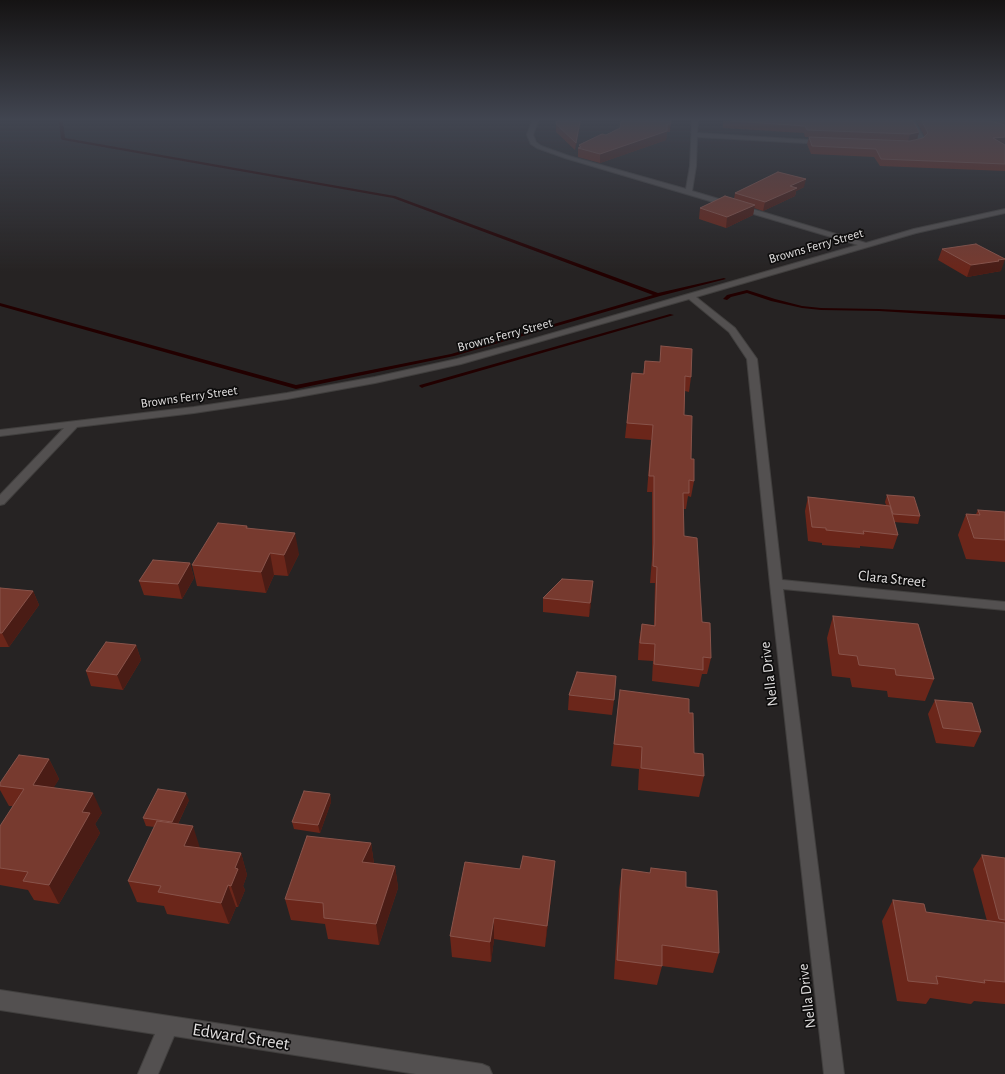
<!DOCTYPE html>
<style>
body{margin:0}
canvas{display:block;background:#262323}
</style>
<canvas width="1005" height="1074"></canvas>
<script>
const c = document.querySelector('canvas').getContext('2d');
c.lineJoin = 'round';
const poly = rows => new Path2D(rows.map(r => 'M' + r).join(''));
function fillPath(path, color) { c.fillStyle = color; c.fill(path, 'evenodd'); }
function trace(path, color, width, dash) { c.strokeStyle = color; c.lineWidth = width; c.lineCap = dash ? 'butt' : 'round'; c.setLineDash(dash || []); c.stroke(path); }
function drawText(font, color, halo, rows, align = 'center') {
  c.font = font + ' "Alegreya Sans",sans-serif'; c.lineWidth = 3.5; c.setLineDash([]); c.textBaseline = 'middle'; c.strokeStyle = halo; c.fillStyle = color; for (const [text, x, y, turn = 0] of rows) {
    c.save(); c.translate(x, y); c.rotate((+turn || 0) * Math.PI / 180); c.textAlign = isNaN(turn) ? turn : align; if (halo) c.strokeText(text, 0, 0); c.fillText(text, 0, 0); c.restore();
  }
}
fillPath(poly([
 [59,121,63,121,65,138,395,196,658,293,724,278,726,279,660,296,454,356,296,389,0,306,0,303,296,385,451,354,653,295,393,198,63,140,61,139,59,121],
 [747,290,775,299,802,306,821,308,879,309,1005,315,1005,319,879,311,821,310,802,308,771,301,747,293,731,297,727,300,723,299,727,295,747,290],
 [670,314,674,315,424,387,422,388,419,386,420,385,670,314]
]), '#200');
const minor = poly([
 [532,121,538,121,533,135,536,142,541,146,569,156,686,189,690,166,692,121,698,121,697,133,826,141,827,142,824,144,697,137,696,166,692,191,866,243,914,229,1005,209,1005,213,916,233,696,297,735,328,757,359,782,580,1005,602,1005,610,783,589,844,1074,824,1074,770,584,747,359,729,332,689,299,461,364,375,383,287,399,194,413,77,427,4,504,0,505,0,495,64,428,0,436,0,430,194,407,287,393,375,377,457,359,529,340,858,245,565,158,537,148,531,144,527,135,532,121],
 [909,121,915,121,925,140,921,144,910,147,907,145,919,140,909,121],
 [0,990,482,1064,489,1067,492,1074,416,1074,174,1036,158,1074,138,1074,155,1034,0,1010,0,990]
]);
trace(minor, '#413f3e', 2);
fillPath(minor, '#535050');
fillPath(poly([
 [555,121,581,121,575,150,556,132,556,124,557,122,555,122],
 [671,121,670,132,667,132,666,140,600,163,578,157,578,148,579,148,579,145,606,135],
 [723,121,913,121,919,132,917,139,909,141,910,141,923,138,925,137,916,121,1005,121,1005,143,1003,144,1005,145,1005,171,880,166,874,157,811,154,807,144,809,137,805,137,804,133,723,128],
 [804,187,796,191,795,196,763,211,754,208,753,215,726,228,699,219,700,208,734,199,735,193],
 [942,249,1001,271,995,272,967,277,938,260],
 [645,361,691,377,689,392,685,391,684,415,691,459,694,481,691,497,688,496,686,509,683,509,684,536,702,622,711,658,707,674,702,674,699,687,652,681,653,661,638,660,639,641,642,624,654,625,655,583,650,583,652,559,652,492,647,492,651,440,625,438,632,373,643,374],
 [887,495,920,516,918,524,894,522,898,535,893,549,860,546,860,548,822,545,822,543,808,541,805,511,808,497,886,505,885,502],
 [978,510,1005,512,1005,562,966,559,958,535,966,514,976,514],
 [247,526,248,528,299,554,288,576,274,575,266,593,197,586,192,565],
 [190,563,194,578,182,599,144,595,139,581],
 [0,588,33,591,39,605,9,647,0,647],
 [592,596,589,617,543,612,543,598],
 [833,616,934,679,925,701,888,697,887,691,852,687,850,678,832,676,827,638],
 [136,645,141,660,123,690,91,686,86,671],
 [620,690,689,713,694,753,704,776,699,797,638,790,639,769,611,766],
 [569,695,614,700,612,715,568,710],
 [935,700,981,732,974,747,936,743,928,714],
 [49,759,59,779,53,788,102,813,95,824,100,833,59,904,34,900,28,890,0,885,0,826,13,806,9,806,0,790,0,783],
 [330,794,331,802,320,833,294,829,292,822],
 [189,800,178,824,200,848,241,853,247,875,243,886,245,890,238,907,236,907,229,924,167,914,164,906,137,902,128,881,155,827,146,826,143,818],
 [371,843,374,864,395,866,398,888,379,945,328,939,325,924,291,920,285,899],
 [982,855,1005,858,1005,1004,974,1001,971,1004,930,998,926,1004,897,1001,882,921,893,900,926,912,987,921,973,869],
 [622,869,686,887,719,953,713,973,662,966,657,985,614,979,619,890],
 [553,882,545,947,494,939,491,962,452,957,450,936]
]), '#6b261a');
fillPath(poly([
 [580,121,581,121,575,150,576,143],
 [667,131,666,140,600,163,600,154],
 [919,132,917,139,908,141,910,134],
 [1005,137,1005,143,991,145,993,138],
 [806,179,804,187,796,191,795,196,763,211,765,202,790,186],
 [755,205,753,215,726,228,727,217],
 [1005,259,1001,271,995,272,967,277,971,265],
 [295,533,299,554,288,576,284,555],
 [270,553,274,575,266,593,261,572],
 [190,563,194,578,182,599,178,584],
 [593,581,592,596,589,617,590,603],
 [33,591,39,605,9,647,2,633],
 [136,645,141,660,123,690,117,675],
 [49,759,59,779,43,805,33,785],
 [93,793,102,813,95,824,100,833,59,904,49,885,82,812],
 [186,793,189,800,175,830,172,822],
 [330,794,331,802,320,833,318,825],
 [193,826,200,848,192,867,184,846],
 [371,843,374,865,362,862],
 [241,853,247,875,243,886,245,890,238,907,231,886,235,868],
 [555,861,553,882,545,947,547,926],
 [395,866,398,888,379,945,376,924],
 [228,885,236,907,229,924,221,903],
 [494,918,494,939,491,962,490,942]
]), '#4a1c15');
const building = poly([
 [557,121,580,121,576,143,556,124,557,121],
 [621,121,671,121,671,124,667,124,667,131,600,154,578,148,581,147,579,145,602,134,606,135,620,128,621,121],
 [732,121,913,121,919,132,910,134,807,130,805,126,732,121],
 [922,121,990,121,1005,125,1005,137,993,138,1005,145,1005,164,881,159,876,149,812,146,809,137,910,141,923,138,928,133,922,121],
 [778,172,806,179,790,186,797,188,765,202,735,193,778,172],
 [725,196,755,205,727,217,700,208,725,196],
 [976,244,1005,259,998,260,999,261,971,265,942,249,976,244],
 [661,346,692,349,691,377,685,376,684,415,692,416,691,459,694,459,694,481,689,480,689,493,683,493,684,536,697,538,702,622,710,623,711,658,703,657,703,670,654,664,655,644,640,643,642,624,655,626,657,567,653,566,654,543,654,476,649,476,653,425,627,423,632,373,644,374,645,361,660,362,661,346],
 [887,495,914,497,920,516,893,514,887,495],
 [808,497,890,506,898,535,863,531,864,534,826,530,826,528,812,527,808,497],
 [978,510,1005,512,1005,540,974,538,966,514,980,515,978,510],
 [218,523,247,526,246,528,295,533,284,555,270,553,261,572,192,565,218,523],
 [153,560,190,563,178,584,139,581,153,560],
 [562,579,593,581,590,603,543,598,562,579],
 [0,588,33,591,2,633,0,633,0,588],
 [833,616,918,624,934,679,896,675,895,669,859,665,857,656,839,654,833,616],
 [106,642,136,645,117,675,86,671,106,642],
 [577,672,616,676,614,700,569,695,577,672],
 [620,690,689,699,689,713,693,713,694,753,703,754,704,776,641,768,642,747,614,744,620,690],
 [935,700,972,703,981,732,943,728,935,700],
 [19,755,49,759,33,785,93,793,82,812,90,813,49,885,23,881,28,872,0,868,0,826,24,789,0,786,0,783,19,755],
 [158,789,186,793,172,822,143,818,158,789],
 [304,791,330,794,318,825,292,822,304,791],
 [157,821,193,826,184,846,241,853,235,868,238,869,231,886,228,885,221,903,158,892,161,886,128,881,157,821],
 [307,836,371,843,362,862,395,866,376,924,324,918,323,903,285,899,307,836],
 [982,855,1005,858,1005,920,999,919,982,855],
 [523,856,555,861,547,926,494,918,490,942,450,936,465,862,520,869,523,856],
 [651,868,686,872,686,887,717,891,719,953,662,945,662,966,617,960,622,869,650,873,651,868],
 [893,900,924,904,926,912,1005,923,1005,982,984,980,985,983,936,976,938,984,908,981,893,900]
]);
fillPath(building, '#773a2f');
trace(building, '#88534a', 1);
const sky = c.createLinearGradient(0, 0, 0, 272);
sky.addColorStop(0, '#151313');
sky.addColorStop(0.44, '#414550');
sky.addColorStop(1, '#41455000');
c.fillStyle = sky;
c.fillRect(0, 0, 1005, 272);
drawText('13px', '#e0dede', '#0e0d0d', [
 ["Browns Ferry Street",816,246,-16],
 ["Browns Ferry Street",505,335,-15],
 ["Browns Ferry Street",189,397,-8]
]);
drawText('15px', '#e0dede', '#0e0d0d', [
 ["Clara Street",892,579,6],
 ["Nella Drive",769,674,-97],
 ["Nella Drive",807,996,-97]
]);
drawText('18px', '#e0dede', '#0e0d0d', [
 ["Edward Street",241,1037,9]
]);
</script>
